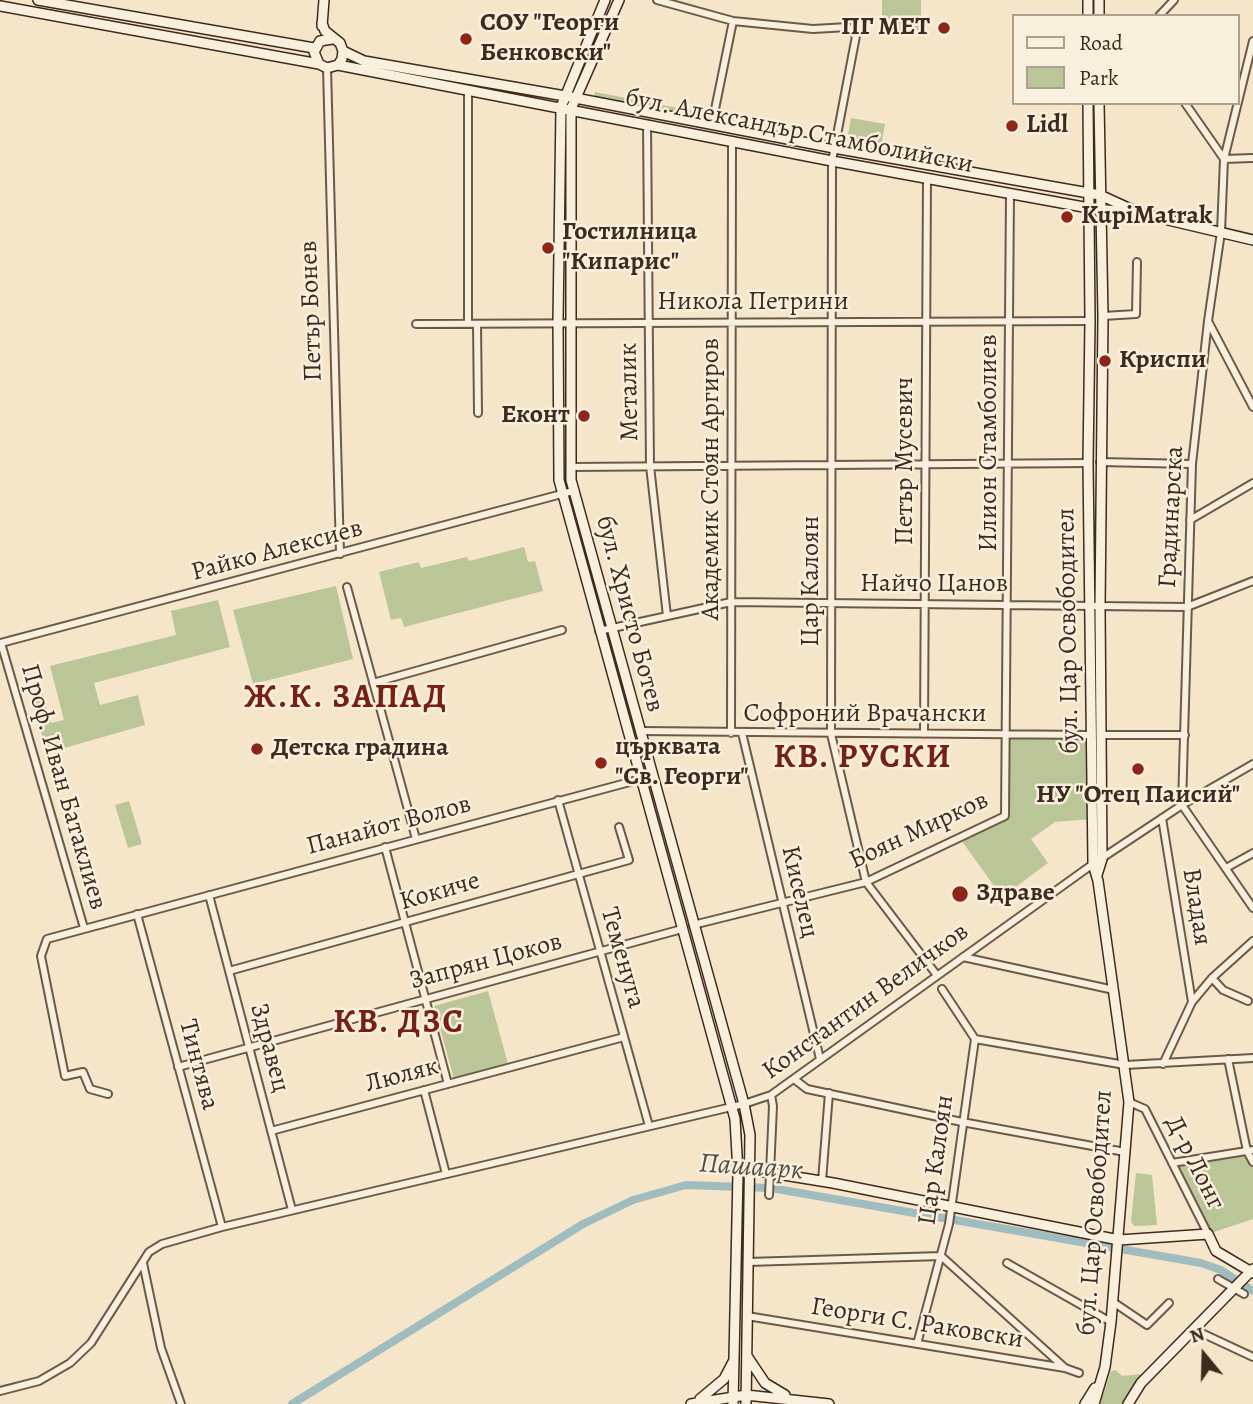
<!DOCTYPE html>
<meta charset="utf-8">
<style>
body{margin:0}
#map{position:relative;width:1253px;height:1404px;overflow:hidden;background:#f5e6c9;font-family:Alegreya,serif}
canvas{display:block}
.legend{position:absolute;left:1012px;top:14px;width:228px;height:91px;box-sizing:border-box;background:#f8efdc;border:2px solid #aea090;margin:0;padding:9px 12px;list-style:none;font-size:21px;color:#3e2a1e}
.legend li{display:flex;align-items:center;gap:14px;height:35px}
.legend b{width:35px;border:2px solid #aea090}
.north{position:absolute;left:1169px;top:1320px;width:70px;height:70px;-webkit-text-stroke:5px #f8efdc;paint-order:stroke;rotate:341deg;font-size:19px;font-weight:700;line-height:28px;text-align:center;color:#3e2a1e}
.north::after{content:'';display:block;margin:auto;width:24px;height:32px;background:#3e2a1e;clip-path:polygon(50% 0,100% 100%,50% 72%,0 100%)}
</style>
<div id="map">
<canvas width="1253" height="1404"></canvas>
<ul class="legend">
<li><b style="height:9px;background:#f8efdc"></b>Road</li>
<li><b style="height:19px;background:#bac698"></b>Park</li>
</ul>
<div class="north">N</div>
</div>
<script>
const c = document.querySelector('canvas').getContext('2d');
c.lineJoin = 'round';
function fillPath(path, color) { c.fillStyle = color; c.fill(path, 'evenodd'); }
const poly = rows => new Path2D(rows.map(r => 'M' + r).join(''));
function trace(path, color, width, dash) { c.strokeStyle = color; c.lineWidth = width; c.lineCap = dash ? 'butt' : 'round'; c.setLineDash(dash || []); c.stroke(path); }
function drawText(font, color, halo, rows, align = 'center') {
  c.font = font + ' Alegreya,serif'; c.lineWidth = 5; c.setLineDash([]); c.textBaseline = 'middle'; c.strokeStyle = halo; c.fillStyle = color; for (const [text, x, y, turn = 0] of rows) {
    c.save(); c.translate(x, y); c.rotate((+turn || 0) * Math.PI / 180); c.textAlign = isNaN(turn) ? turn : align; if (halo) c.strokeText(text, 0, 0); c.fillText(text, 0, 0); c.restore();
  }
}
fillPath(poly([
 [882,0,921,0,921,34,882,34],
 [595,92,714,115,712,124,593,101],
 [851,118,885,124,881,146,847,140],
 [524,547,528,562,535,561,543,591,404,627,401,618,391,620,379,572,419,562,421,568,467,557,469,561],
 [336,586,353,659,253,684,233,610],
 [218,600,230,647,94,683,100,705,138,695,145,725,47,753,30,692,41,689,51,723,64,720,50,666,176,635,171,611],
 [1007,735,1090,735,1092,819,1055,822,1031,839,1048,863,1002,897,959,837,1005,815],
 [129,801,142,844,128,848,115,805],
 [488,991,508,1064,454,1079,434,1006],
 [1247,1151,1253,1162,1253,1219,1208,1234,1172,1163],
 [1136,1173,1152,1175,1157,1225,1134,1226,1131,1221],
 [1116,1370,1122,1376,1141,1374,1123,1404,1100,1404,1111,1371]
]), '#bac698');
trace(poly([
 [292,1404,583,1224,633,1200,686,1185,771,1188,1201,1263,1221,1270,1253,1291]
]), '#9fbdbf', 8);
const street = poly([
 [657,0,733,21,813,29,848,27,856,36,832,161,831,734,866,882,936,974],
 [1159,16,1174,0],
 [1253,41,1224,159,1253,158],
 [327,68,340,554],
 [468,90,468,324],
 [1185,103,1224,159,1221,232,1208,321,1192,464,1182,805,1253,908],
 [647,124,650,466,667,616],
 [712,124,733,21],
 [1103,316,1136,314,1137,262],
 [1209,323,1253,407],
 [416,324,1090,321],
 [477,324,478,413],
 [1100,462,1192,464],
 [570,467,1088,463],
 [1190,520,1253,483],
 [347,587,416,839],
 [599,631,731,602,1187,607,1253,581],
 [373,683,562,630],
 [639,731,1090,735],
 [731,733,732,141],
 [742,733,820,1059],
 [924,734,927,178],
 [1100,735,1185,735],
 [558,800,649,1126],
 [1162,818,1192,1002],
 [385,847,448,1084],
 [1226,868,1253,853],
 [209,895,292,1210],
 [137,914,222,1227],
 [693,925,866,882,1005,816,1010,194],
 [84,928,1,643,573,491],
 [963,957,1114,990],
 [229,971,629,860,619,827],
 [1212,978,1223,990,1248,1001],
 [975,1039,1125,1065,1253,1058],
 [1228,1059,1247,1151,1253,1162],
 [1163,1064,1192,1002,1212,978,1253,941],
 [178,1067,682,929],
 [794,1079,807,1089,962,1122,1125,1152],
 [424,1090,446,1174],
 [108,1094,90,1089,83,1072,65,1076,41,956,47,939,652,776],
 [1129,1102,1145,1109,1208,1234],
 [271,1131,624,1037],
 [1172,1163,1253,1150],
 [822,1181,829,1093],
 [769,1195,773,1106,771,1095],
 [748,1262,941,1256,1065,1368],
 [143,1263,161,1348,181,1404],
 [1007,1263,1111,1322],
 [1218,1279,1244,1294],
 [1113,1302,1147,1325,1169,1303],
 [747,1316,1065,1368,1079,1373],
 [1193,1329,1253,1357],
 [917,1344,949,1224,975,1039,942,989],
 [0,1391,39,1381,70,1363,91,1343,149,1252,162,1244,222,1227,744,1104,771,1095,1093,864,1182,805,1253,764]
]);
const secondary = poly([
 [38,0,314,48],
 [605,0,561,107,558,322,559,480,735,1119,738,1173,733,1404],
 [619,0,571,109,571,480,744,1104,750,1135,746,1404],
 [1088,0,1088,16],
 [1099,0,1099,16],
 [0,6,319,64],
 [322,23,325,31,340,43,343,51,342,59,338,65,327,68,319,64,314,52,320,41,332,39],
 [322,26,324,0],
 [343,51,364,61,565,96,834,148,1100,195,1135,211],
 [338,65,832,161,1089,208,1143,214,1253,240],
 [1088,103,1090,321,1088,463,1093,864,1098,881,1129,1102,1111,1322,1105,1367,1094,1404],
 [1097,875,1102,859,1100,608,1103,316,1099,103],
 [747,1169,833,1183,1119,1240,1208,1234,1216,1251,1253,1273],
 [747,1356,765,1383,785,1395],
 [700,1399,724,1379,734,1360],
 [691,1404,746,1395,829,1404],
 [1085,1404,1095,1388],
 [1128,1404,1141,1383,1253,1269]
]);
trace(street, '#6c5949', 10);
trace(secondary, '#3e2a1e', 12);
trace(street, '#f8efdc', 6);
trace(secondary, '#f8efdc', 9);
for (const [x, y, r, color] of [
 [944,28,7,"#8f2418"],
 [466,39,7,"#8f2418"],
 [1012,126,7,"#8f2418"],
 [1067,217,7,"#8f2418"],
 [548,248,7,"#8f2418"],
 [1105,361,7,"#8f2418"],
 [584,416,7,"#8f2418"],
 [257,749,7,"#8f2418"],
 [601,763,7,"#8f2418"],
 [1138,769,7,"#8f2418"],
 [960,894,9,"#8f2418"]
]) { const dot = new Path2D(); dot.arc(x, y, r, 0, 2 * Math.PI); c.fillStyle = color; c.fill(dot); trace(dot, '#f8efdc', 2.5); }
drawText('bold 26px', '#3e2a1e', '#f8efdc', [
 ["СОУ \"Георги",480,24],
 ["Бенковски\"",480,54],
 ["ПГ МЕТ",930,28,"right"],
 ["Lidl",1026,126],
 ["KupiMatrak",1081,217],
 ["Гостилница",562,233],
 ["\"Кипарис\"",562,263],
 ["Криспи",1119,361],
 ["Еконт",570,416,"right"],
 ["църквата",615,748],
 ["\"Св. Георги\"",615,778],
 ["Детска градина",271,749],
 ["НУ \"Отец Паисий\"",1138,796,"center"],
 ["Здраве",976,894]
], 'left');
drawText('26px', '#3e2a1e', '#f8efdc', [
 ["бул. Александър Стамболийски",799,132,11],
 ["Никола Петрини",753,303],
 ["Петър Бонев",312,311,-92],
 ["Металик",630,392,-91],
 ["Илион Стамболиев",990,443,-90],
 ["Петър Мусевич",906,461,-90],
 ["Академик Стоян Аргиров",712,479,-90],
 ["Градинарска",1172,517,-87],
 ["Райко Алексиев",277,551,-15],
 ["Цар Калоян",812,581,-90],
 ["Найчо Цанов",934,585],
 ["бул. Христо Ботев",629,614,75],
 ["бул. Цар Освободител",1069,631,-91],
 ["Софроний Врачански",865,715],
 ["Проф. Иван Батаклиев",63,787,74],
 ["Панайот Волов",389,826,-15],
 ["Боян Мирков",919,831,-25],
 ["Кокиче",440,892,-16],
 ["Киселец",799,892,77],
 ["Владая",1196,907,81],
 ["Теменуга",622,958,74],
 ["Запрян Цоков",486,962,-15],
 ["Константин Величков",866,1002,-36],
 ["Здравец",269,1048,75],
 ["Тинтява",198,1065,75],
 ["Люляк",402,1076,-15],
 ["Цар Калоян",937,1160,-82],
 ["Д-р Лонг",1194,1163,63],
 ["бул. Цар Освободител",1096,1213,-86],
 ["Георги С. Раковски",917,1324,9]
]);
drawText('italic 28px', '#564f46', '#f8efdc', [
 ["Пашаарк",751,1168,4]
]);
c.letterSpacing = '2px';
drawText('bold 33px', '#7a1f14', '#f8efdc', [
 ["Ж.К. ЗАПАД",346,699],
 ["КВ. РУСКИ",863,759],
 ["КВ. ДЗС",399,1024]
]);
c.letterSpacing = '0px';
</script>
